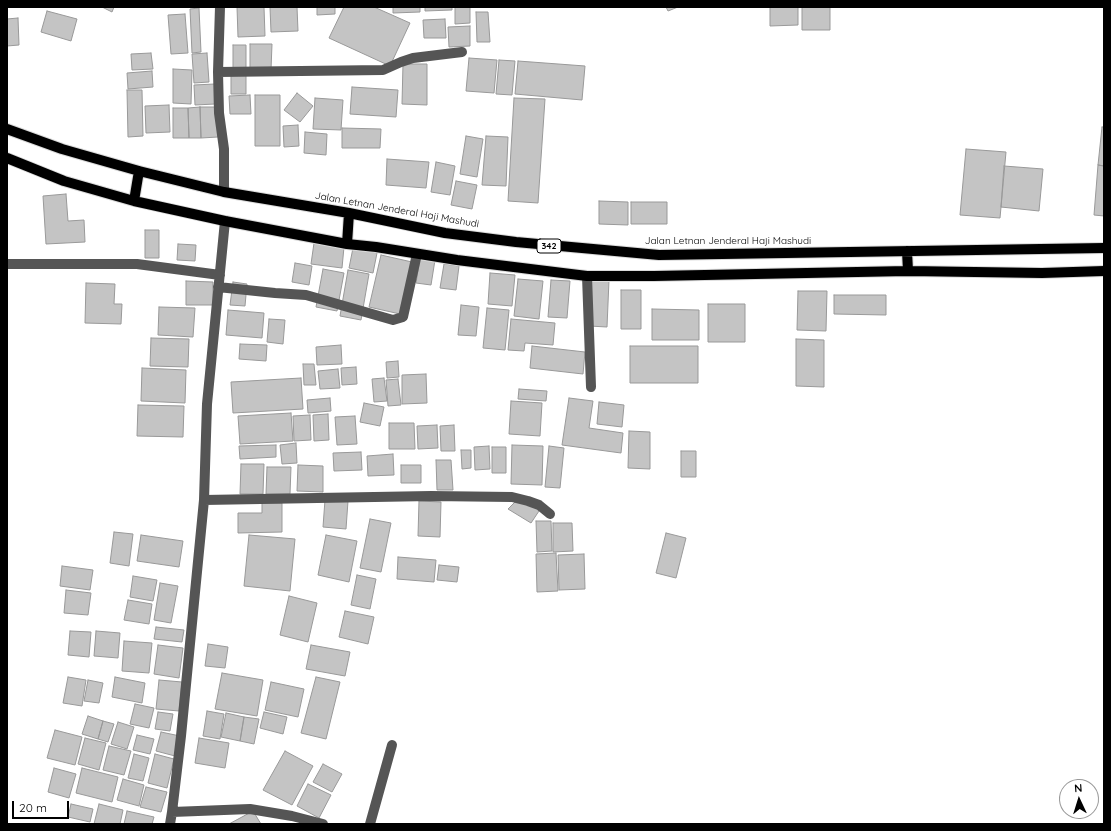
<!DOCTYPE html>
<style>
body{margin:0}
#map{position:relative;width:1111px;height:831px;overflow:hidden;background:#fff;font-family:Quicksand,sans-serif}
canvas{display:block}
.frame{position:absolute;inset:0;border:8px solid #000;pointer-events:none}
.north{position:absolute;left:1059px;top:779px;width:40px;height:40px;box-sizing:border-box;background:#fff;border:1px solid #999;border-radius:50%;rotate:356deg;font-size:11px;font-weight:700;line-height:16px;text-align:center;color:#000}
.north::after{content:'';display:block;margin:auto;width:14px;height:18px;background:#000;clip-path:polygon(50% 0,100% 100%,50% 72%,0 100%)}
.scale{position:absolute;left:12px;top:801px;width:57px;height:18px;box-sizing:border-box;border:2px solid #000;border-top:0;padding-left:5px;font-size:12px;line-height:14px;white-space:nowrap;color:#000;-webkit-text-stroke:3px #fff;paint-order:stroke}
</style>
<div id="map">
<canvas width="1111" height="831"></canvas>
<div class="frame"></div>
<div class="north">N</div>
<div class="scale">20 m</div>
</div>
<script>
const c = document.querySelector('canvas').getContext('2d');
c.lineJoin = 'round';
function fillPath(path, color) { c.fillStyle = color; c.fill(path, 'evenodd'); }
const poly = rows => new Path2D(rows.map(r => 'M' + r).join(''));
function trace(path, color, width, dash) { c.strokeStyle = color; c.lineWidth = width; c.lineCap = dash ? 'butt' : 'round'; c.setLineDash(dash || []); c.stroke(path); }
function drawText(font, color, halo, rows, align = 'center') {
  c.font = font + ' Quicksand,sans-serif'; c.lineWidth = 3; c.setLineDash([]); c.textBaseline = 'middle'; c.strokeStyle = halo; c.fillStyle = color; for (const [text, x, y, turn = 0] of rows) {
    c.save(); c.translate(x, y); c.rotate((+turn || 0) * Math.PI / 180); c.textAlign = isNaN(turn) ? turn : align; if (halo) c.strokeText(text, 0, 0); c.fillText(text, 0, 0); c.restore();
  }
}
const building = poly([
 [102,7,114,7,112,12,102,7],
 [237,7,264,7,265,36,238,37,237,7],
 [270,7,297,7,298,31,271,32,270,7],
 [317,7,335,7,335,14,317,15,317,7],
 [344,7,374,7,410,23,390,66,329,38,344,7],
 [393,7,420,7,420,12,393,13,393,7],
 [425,7,452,7,452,10,425,11,425,7],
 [455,7,470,7,470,23,455,24,455,7],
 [666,7,678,7,668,11,666,7],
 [770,7,798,7,798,25,770,26,770,7],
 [802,7,830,7,830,30,802,30,802,7],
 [199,8,201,52,192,53,190,9,199,8],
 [47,11,77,19,71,41,41,32,47,11],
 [476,12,488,12,490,42,477,42,476,12],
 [185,14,188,53,171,54,168,15,185,14],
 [18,18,19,45,7,46,7,19,18,18],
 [445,19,446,38,424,38,423,20,445,19],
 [470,26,470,46,449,47,448,27,470,26],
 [250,44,272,44,271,70,250,69,250,44],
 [233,45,246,45,246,70,233,70,233,45],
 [151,53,153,69,132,70,131,54,151,53],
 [207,53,209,82,194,83,192,54,207,53],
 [469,58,497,60,494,93,466,91,469,58],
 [499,60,515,61,512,95,496,94,499,60],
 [518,61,585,66,582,100,515,94,518,61],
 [403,64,427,64,427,105,402,104,403,64],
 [173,69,192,70,191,104,173,103,173,69],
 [152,71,153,87,128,89,127,73,152,71],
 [231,73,246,73,246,94,231,94,231,73],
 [215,84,215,104,195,105,194,85,215,84],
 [352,87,398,90,396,117,350,114,352,87],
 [127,90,142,90,143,136,128,137,127,90],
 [297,93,313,106,300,122,284,110,297,93],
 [250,95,251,114,230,114,229,96,250,95],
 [255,95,280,95,280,146,255,146,255,95],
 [315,98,343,100,341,130,313,129,315,98],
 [514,98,545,99,538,203,508,201,514,98],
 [169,105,170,132,146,133,145,106,169,105],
 [200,107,217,107,218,137,201,138,200,107],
 [200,107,201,138,189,138,188,108,200,107],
 [173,108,188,108,189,138,173,138,173,108],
 [298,125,299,146,284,147,283,126,298,125],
 [1102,127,1104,127,1104,166,1098,165,1102,127],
 [342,128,381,129,380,148,342,148,342,128],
 [305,132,327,134,326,155,304,153,305,132],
 [466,136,483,139,477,177,460,174,466,136],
 [486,136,508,137,506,186,482,185,486,136],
 [966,149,1006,152,1000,218,960,215,966,149],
 [387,159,429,162,426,188,386,185,387,159],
 [436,162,455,166,450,195,431,192,436,162],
 [1098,165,1104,166,1104,216,1094,215,1098,165],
 [1004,166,1043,169,1039,211,1001,207,1004,166],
 [456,181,477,185,472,209,451,205,456,181],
 [66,194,68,221,84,220,85,242,46,244,43,196,66,194],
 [599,201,628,202,628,225,599,224,599,201],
 [631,202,667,202,667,224,631,224,631,202],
 [145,230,159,230,159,258,145,258,145,230],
 [314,243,344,247,342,268,311,264,314,243],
 [178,244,196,245,195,261,177,260,178,244],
 [353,248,377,253,373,273,349,268,353,248],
 [381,255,412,262,400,314,369,307,381,255],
 [420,258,435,260,431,285,416,283,420,258],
 [295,263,312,266,309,285,292,282,295,263],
 [444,264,459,266,456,290,440,288,444,264],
 [323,269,344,273,337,311,316,307,323,269],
 [348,270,369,274,361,320,340,316,348,270],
 [490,273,515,275,512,306,488,304,490,273],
 [518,279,543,281,539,319,514,316,518,279],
 [587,279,609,280,607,327,589,326,587,279],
 [551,280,570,281,567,318,548,317,551,280],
 [186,281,213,282,213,305,186,305,186,281],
 [233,282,247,284,245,306,230,305,233,282],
 [86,283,115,284,114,304,122,304,121,324,85,323,86,283],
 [621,290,641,290,641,329,621,329,621,290],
 [798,291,827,291,826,331,797,330,798,291],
 [834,295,886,295,886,315,834,314,834,295],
 [708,304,745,304,745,342,708,342,708,304],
 [461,305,479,307,476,336,458,335,461,305],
 [159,307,195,308,193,337,158,335,159,307],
 [487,308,509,310,505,350,483,348,487,308],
 [652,309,699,310,699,340,652,340,652,309],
 [228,310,264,313,262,338,226,335,228,310],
 [269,319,285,320,283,344,267,342,269,319],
 [511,319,555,323,553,345,525,343,524,351,508,350,511,319],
 [151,338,189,339,188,367,150,366,151,338],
 [796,339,824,340,824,387,796,386,796,339],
 [240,344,267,345,266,361,239,359,240,344],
 [341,345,342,364,317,365,316,347,341,345],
 [532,346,585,352,583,374,530,368,532,346],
 [630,346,698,346,698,383,630,383,630,346],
 [398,361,399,377,387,378,386,362,398,361],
 [303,364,314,364,316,385,304,385,303,364],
 [356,367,357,384,342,385,341,368,356,367],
 [142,368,186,370,185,403,141,401,142,368],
 [338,369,340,388,320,389,318,371,338,369],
 [426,374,427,403,402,404,402,375,426,374],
 [301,378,303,409,233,413,231,382,301,378],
 [384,378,387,401,374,402,372,379,384,378],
 [398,379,401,405,388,406,386,380,398,379],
 [519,389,547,391,546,401,518,399,519,389],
 [330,398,331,411,308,413,307,400,330,398],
 [569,398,593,401,589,428,623,433,621,453,562,445,569,398],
 [511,401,542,403,540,436,509,434,511,401],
 [599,402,624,405,622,427,597,424,599,402],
 [364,403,384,407,380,426,360,422,364,403],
 [138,405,184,406,183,437,137,436,138,405],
 [291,413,293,441,240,444,238,416,291,413],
 [328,414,329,440,314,441,313,415,328,414],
 [310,415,311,440,294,441,293,416,310,415],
 [355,416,357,444,337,445,335,417,355,416],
 [389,423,414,423,415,449,389,449,389,423],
 [437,425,438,448,418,449,417,426,437,425],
 [454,425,455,451,441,451,440,426,454,425],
 [629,431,650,432,650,469,628,468,629,431],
 [296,443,297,463,282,464,280,445,296,443],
 [276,445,276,457,240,459,239,446,276,445],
 [512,445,543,446,542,485,511,484,512,445],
 [489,446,490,469,475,470,474,447,489,446],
 [549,446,564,448,560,488,545,487,549,446],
 [492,447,506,447,506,473,492,473,492,447],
 [461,450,471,450,471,468,462,469,461,450],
 [681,451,696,451,696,477,681,477,681,451],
 [361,452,362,470,334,471,333,453,361,452],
 [393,454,394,475,368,476,367,456,393,454],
 [436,460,451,460,453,490,437,490,436,460],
 [241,464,264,464,263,494,240,494,241,464],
 [298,465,323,466,323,492,297,491,298,465],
 [401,465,421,465,421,483,401,483,401,465],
 [267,467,291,467,290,494,266,494,267,467],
 [518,499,541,508,531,523,508,509,518,499],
 [325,500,348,501,346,529,323,527,325,500],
 [419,501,441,502,440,537,418,536,419,501],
 [262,503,282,503,282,532,238,533,238,513,262,513,262,503],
 [370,519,391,523,381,572,360,568,370,519],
 [536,521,551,521,552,551,537,552,536,521],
 [553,523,572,523,573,551,553,552,553,523],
 [114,532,133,534,129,566,110,563,114,532],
 [666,533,686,538,676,578,656,573,666,533],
 [141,535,183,541,179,567,137,561,141,535],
 [249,535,295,539,290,591,244,586,249,535],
 [326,535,357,541,349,582,318,575,326,535],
 [556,553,558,591,537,592,536,554,556,553],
 [584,554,585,589,559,590,558,555,584,554],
 [398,557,436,560,434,582,397,579,398,557],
 [439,565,459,567,457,582,437,580,439,565],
 [62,566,93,570,90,590,60,586,62,566],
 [357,575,376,579,370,609,351,605,357,575],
 [133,576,157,580,153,601,130,597,133,576],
 [160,583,178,586,171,623,154,620,160,583],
 [66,590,91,593,88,615,64,613,66,590],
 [289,596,317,603,308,642,280,635,289,596],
 [128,600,152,604,149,624,124,620,128,600],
 [345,611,374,617,368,644,339,637,345,611],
 [156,627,184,630,182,642,154,639,156,627],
 [70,631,91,632,89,657,68,655,70,631],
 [96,631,120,633,118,658,94,656,96,631],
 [124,641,152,643,149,673,122,671,124,641],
 [208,644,228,647,225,668,205,666,208,644],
 [158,645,183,648,179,678,154,674,158,645],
 [311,645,350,652,345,676,306,669,311,645],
 [222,673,263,680,257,716,215,709,222,673],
 [68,677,86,680,82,706,63,703,68,677],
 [115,677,145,683,142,703,112,697,115,677],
 [316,677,340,682,326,739,301,733,316,677],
 [88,680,103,683,99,703,84,701,88,680],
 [159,680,182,682,179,711,156,709,159,680],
 [271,682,304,689,298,717,265,710,271,682],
 [135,704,154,708,149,728,130,724,135,704],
 [207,711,224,714,220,739,203,736,207,711],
 [158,712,173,714,170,731,155,729,158,712],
 [264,712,287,717,283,734,260,728,264,712],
 [226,713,244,717,240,741,221,737,226,713],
 [88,716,103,721,98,739,82,734,88,716],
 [244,717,259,719,254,744,240,741,244,717],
 [103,721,114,724,108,742,98,739,103,721],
 [118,722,134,727,127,749,111,744,118,722],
 [55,730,82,737,75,765,47,758,55,730],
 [161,732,180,736,175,756,156,751,161,732],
 [137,735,154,739,150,754,133,750,137,735],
 [85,738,106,743,99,770,78,764,85,738],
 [199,738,229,743,225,768,195,763,199,738],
 [109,746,131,751,124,775,103,770,109,746],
 [285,751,313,766,292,805,263,790,285,751],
 [134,754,149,758,143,781,128,778,134,754],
 [155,754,174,759,167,788,148,783,155,754],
 [323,764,342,774,332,792,313,782,323,764],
 [54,768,76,774,69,798,48,792,54,768],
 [82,768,118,777,112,802,76,793,82,768],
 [123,779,144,785,139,806,117,800,123,779],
 [308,784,331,795,319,818,297,806,308,784],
 [146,787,167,792,161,812,140,807,146,787],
 [71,804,93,809,90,822,68,817,71,804],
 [99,804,123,810,120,824,94,824,99,804],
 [127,811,154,817,152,824,124,824,127,811],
 [253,811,261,824,229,824,253,811]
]);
fillPath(building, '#c4c4c4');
trace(building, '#999', 1);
const major = poly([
 [7,129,62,149,139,171,224,192,349,213,445,233,516,242,659,255,1104,248],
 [7,158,64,181,134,201,225,221,347,244,376,247,457,260,587,276,654,276,908,271,1042,273,1104,271],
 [134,201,139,171],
 [347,244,349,213],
 [907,251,908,271]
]);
trace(major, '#dbdbdb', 12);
trace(poly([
 [220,7,218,72,219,113,224,149,224,192],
 [218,72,383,70,401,62,413,58,462,52],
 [7,264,137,264,220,275],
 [587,276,591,387],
 [218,287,275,293,306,295,393,320,403,317,417,254],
 [204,500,431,496,512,497,528,501,539,505,550,514],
 [172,812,250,809,292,816,323,824],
 [170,824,172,812,181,736,204,500,207,404,225,221],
 [370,824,392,745]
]), '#555', 10);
trace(major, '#000', 10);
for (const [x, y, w] of [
 [549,246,24]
]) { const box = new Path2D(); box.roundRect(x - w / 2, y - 7, w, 14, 3); c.fillStyle = '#fff'; c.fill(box); trace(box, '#000', 1); }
drawText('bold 9px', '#000', null, [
 ["342",549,246]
]);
drawText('10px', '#000', '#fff', [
 ["Jalan Letnan Jenderal Haji Mashudi",397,210,10],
 ["Jalan Letnan Jenderal Haji Mashudi",728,241]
]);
</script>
